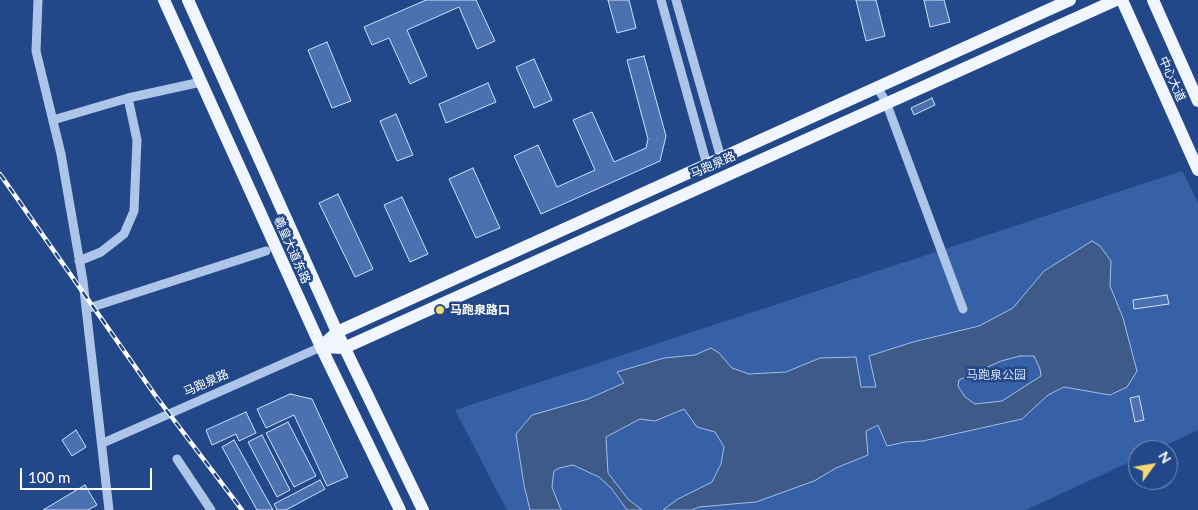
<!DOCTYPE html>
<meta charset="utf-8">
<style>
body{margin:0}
#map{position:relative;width:1198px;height:510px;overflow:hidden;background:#224889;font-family:Lato,sans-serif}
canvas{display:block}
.north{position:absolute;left:1128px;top:440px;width:50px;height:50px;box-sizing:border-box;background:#224889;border:1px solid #7a91b8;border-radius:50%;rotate:58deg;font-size:14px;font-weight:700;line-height:20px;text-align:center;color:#fff}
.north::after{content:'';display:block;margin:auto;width:18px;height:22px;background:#f6d770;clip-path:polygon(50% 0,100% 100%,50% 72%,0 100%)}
.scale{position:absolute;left:20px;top:468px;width:132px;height:22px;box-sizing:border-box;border:2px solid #fff;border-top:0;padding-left:6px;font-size:15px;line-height:18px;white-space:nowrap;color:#fff;-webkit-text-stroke:4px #224889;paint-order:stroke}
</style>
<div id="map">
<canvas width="1198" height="510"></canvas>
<div class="north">N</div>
<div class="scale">100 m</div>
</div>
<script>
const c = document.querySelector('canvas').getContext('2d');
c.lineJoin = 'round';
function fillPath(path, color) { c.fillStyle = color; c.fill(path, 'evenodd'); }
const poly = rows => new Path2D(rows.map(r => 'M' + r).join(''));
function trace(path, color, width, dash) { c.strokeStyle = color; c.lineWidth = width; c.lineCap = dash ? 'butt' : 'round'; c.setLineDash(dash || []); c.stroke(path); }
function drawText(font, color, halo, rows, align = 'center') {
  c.font = font + ' Lato,"Noto Sans SC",sans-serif'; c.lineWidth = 5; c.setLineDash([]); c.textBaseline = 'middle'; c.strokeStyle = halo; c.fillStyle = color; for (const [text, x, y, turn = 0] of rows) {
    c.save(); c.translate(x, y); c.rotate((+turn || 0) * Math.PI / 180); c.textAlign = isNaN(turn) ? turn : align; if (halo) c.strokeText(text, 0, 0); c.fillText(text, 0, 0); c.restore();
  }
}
fillPath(poly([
 [1182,171,1198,203,1198,430,1156,450,1138,450,1138,458,1026,510,507,510,455,410]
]), '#3661a6');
const water = poly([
 [1092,241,1100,246,1111,261,1110,286,1123,318,1137,371,1127,387,1110,395,1064,387,1048,395,1022,419,923,441,905,442,887,446,878,425,866,431,868,455,836,468,814,481,756,502,699,507,692,510,663,510,678,499,712,482,721,464,724,447,715,432,697,427,684,409,655,421,640,419,606,437,608,473,628,499,642,510,627,510,611,488,599,477,573,465,559,468,554,471,553,478,552,487,561,510,530,510,524,485,516,434,532,415,588,399,624,383,617,372,664,358,695,355,711,348,719,353,732,368,749,374,786,372,820,358,856,357,861,387,876,387,869,356,913,342,979,326,1013,308,1044,271,1092,241],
 [1020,356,1034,356,1040,369,1041,376,1002,401,975,404,965,397,958,386,959,380,1001,361,1020,356]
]);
fillPath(water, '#3e5a89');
trace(water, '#a1bfeb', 1);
const building = poly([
 [426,0,476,0,495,41,477,49,459,7,407,30,427,76,410,84,389,38,372,45,364,27,426,0],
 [608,0,629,0,636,28,617,33,608,0],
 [856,0,876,0,885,36,866,41,856,0],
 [924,0,944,0,950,22,930,27,924,0],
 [327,42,351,101,332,108,308,50,327,42],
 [644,56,666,136,660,161,541,214,514,156,538,145,557,187,595,170,573,120,592,112,614,162,646,148,648,139,627,60,644,56],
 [534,59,552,100,534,108,516,67,534,59],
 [488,83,496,102,446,123,439,104,488,83],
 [932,98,935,105,914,115,911,108,932,98],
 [396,114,413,155,397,161,380,121,396,114],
 [473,168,500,228,476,238,449,179,473,168],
 [338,194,373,269,355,277,319,203,338,194],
 [402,197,428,254,410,262,384,205,402,197],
 [1167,295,1169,304,1134,309,1133,300,1167,295],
 [290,394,312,399,348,477,327,486,294,415,266,428,257,409,290,394],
 [1139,396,1144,420,1135,422,1130,398,1139,396],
 [246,412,256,433,239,441,236,434,212,445,206,430,246,412],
 [288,422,316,476,294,487,266,433,288,422],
 [76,430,86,447,72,456,62,440,76,430],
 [262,435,290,490,277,497,248,442,262,435],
 [234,440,273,510,257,510,222,447,234,440],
 [320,480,325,489,286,510,277,510,274,504,320,480],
 [85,485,97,505,88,510,43,510,85,485]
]);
fillPath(building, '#4b71b1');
trace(building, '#d2e1f8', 1);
trace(poly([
 [38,0,36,51,61,154,83,281,109,510],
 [661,0,707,165],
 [676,0,721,158],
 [877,87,886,102,963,309],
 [53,120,128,98,201,82],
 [79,261,101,252,124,234,134,211,137,140,128,98],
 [86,309,266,251],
 [103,443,321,347],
 [177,459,211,510]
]), '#aec5ea', 9);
trace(poly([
 [164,0,321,347,400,510],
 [188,0,337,332,423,510],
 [1122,0,1198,170],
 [1153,0,1198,101],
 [321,347,344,348,1116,0],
 [321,347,337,332,1070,0]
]), '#f1f6fe', 12);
const rail = poly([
 [0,174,155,395,242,510]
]);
trace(rail, '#fff', 4.5);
trace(rail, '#224889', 2.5, [8]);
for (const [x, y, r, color] of [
 [440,310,5,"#f6d770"]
]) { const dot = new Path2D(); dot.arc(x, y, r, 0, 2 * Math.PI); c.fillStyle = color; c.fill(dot); trace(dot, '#224889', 2); }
drawText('12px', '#fff', '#224889', [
 ["中心大道",1172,79,66],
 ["马跑泉路",713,165,-24],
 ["羲皇大道东路",292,250,66],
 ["马跑泉路",206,383,-24]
]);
drawText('bold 12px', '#fff', '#224889', [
 ["马跑泉路口",450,310]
], 'left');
drawText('12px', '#d2e1f8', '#224889', [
 ["马跑泉公园",996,375]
]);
</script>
